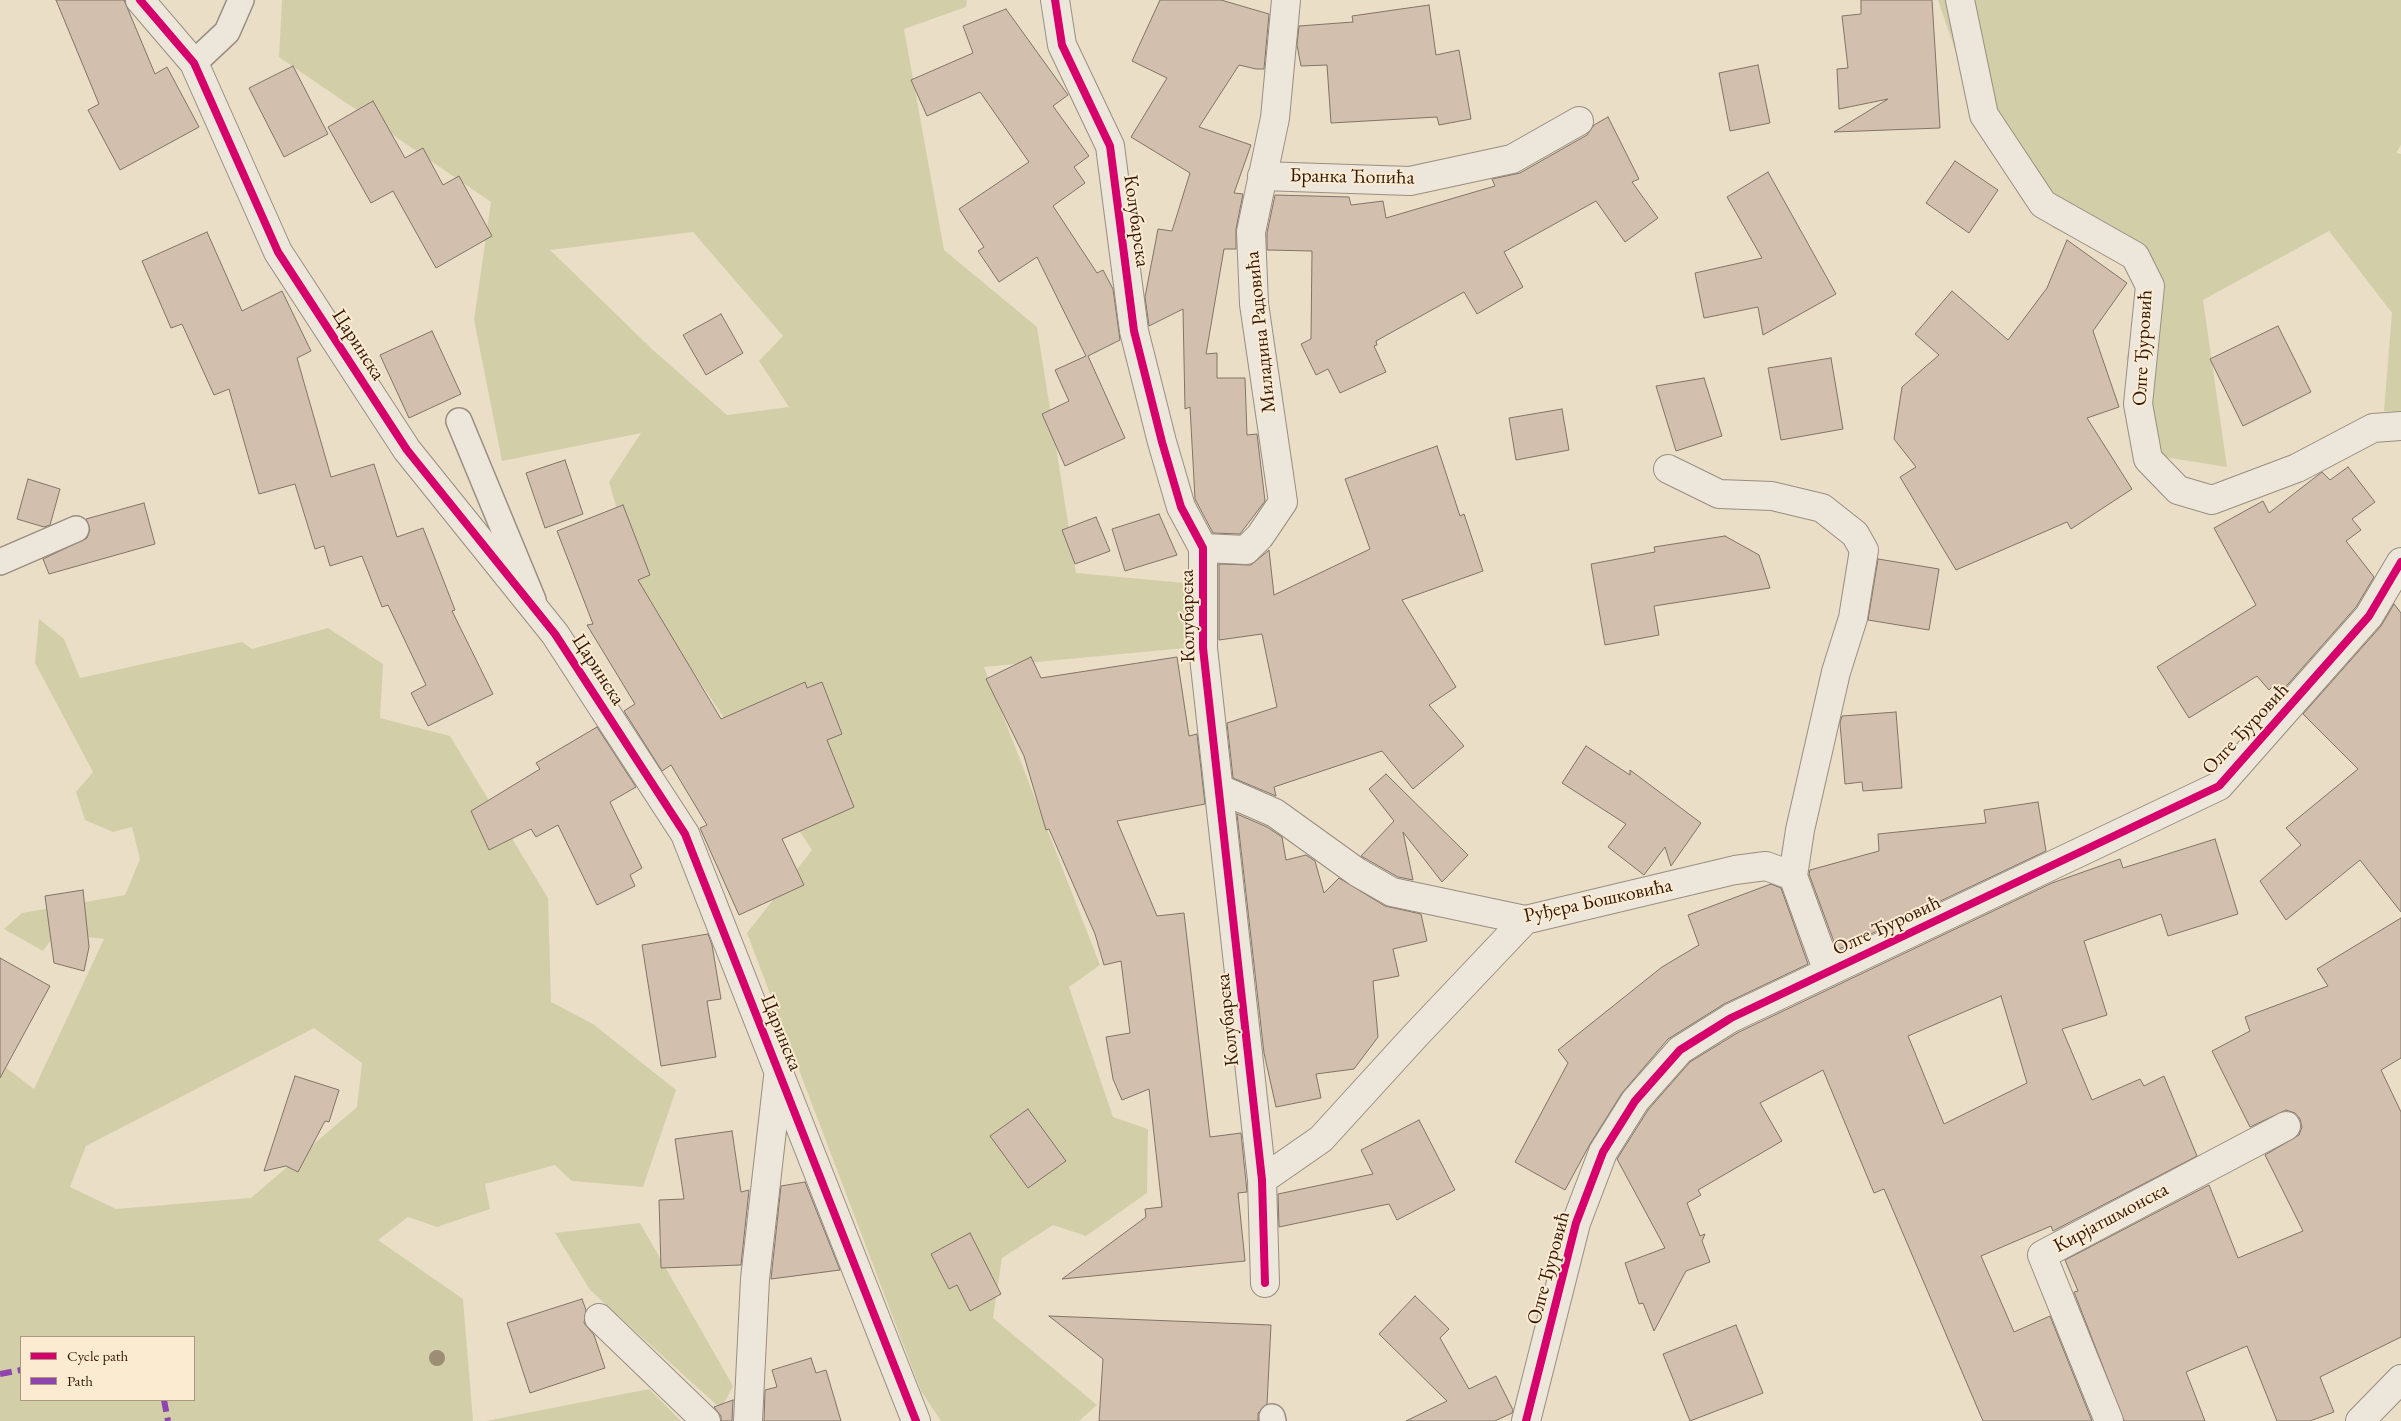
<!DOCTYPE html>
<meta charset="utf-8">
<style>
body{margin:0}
#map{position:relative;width:2401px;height:1421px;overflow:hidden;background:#eadec7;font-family:"EB Garamond",serif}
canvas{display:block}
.legend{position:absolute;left:20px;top:1336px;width:175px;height:65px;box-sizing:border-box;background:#fbecd1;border:1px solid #ac9782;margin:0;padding:6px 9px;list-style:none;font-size:15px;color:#35170b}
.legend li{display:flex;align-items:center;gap:10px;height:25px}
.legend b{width:25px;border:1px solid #ac9782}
</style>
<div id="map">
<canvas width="2401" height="1421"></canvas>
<ul class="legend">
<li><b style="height:6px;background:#d6006c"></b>Cycle path</li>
<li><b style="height:6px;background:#8e44ad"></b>Path</li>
</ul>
</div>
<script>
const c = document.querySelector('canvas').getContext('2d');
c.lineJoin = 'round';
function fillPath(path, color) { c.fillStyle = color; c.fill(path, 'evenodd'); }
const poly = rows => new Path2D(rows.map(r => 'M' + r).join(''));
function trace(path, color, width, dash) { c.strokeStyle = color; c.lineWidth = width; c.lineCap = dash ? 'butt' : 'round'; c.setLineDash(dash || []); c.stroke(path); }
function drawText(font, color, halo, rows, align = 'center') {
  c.font = font + ' "EB Garamond",serif'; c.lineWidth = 4; c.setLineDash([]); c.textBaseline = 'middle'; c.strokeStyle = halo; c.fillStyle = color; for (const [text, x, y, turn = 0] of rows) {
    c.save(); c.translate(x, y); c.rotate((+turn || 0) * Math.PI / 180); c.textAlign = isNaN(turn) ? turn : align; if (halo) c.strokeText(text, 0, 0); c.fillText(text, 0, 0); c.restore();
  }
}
fillPath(poly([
 [282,0,967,0,966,7,904,29,944,250,1037,327,1076,573,1185,583,1185,648,984,667,1100,965,1069,987,1113,1117,1148,1129,1147,1193,1086,1236,1053,1225,1002,1258,993,1318,1097,1405,1079,1421,941,1421,921,1391,747,933,812,850,642,595,609,482,641,433,502,461,474,320,491,202,279,57],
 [693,232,783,336,759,361,789,407,727,415,653,350,550,250],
 [1938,0,2401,0,2401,145,2396,153,2401,154,2401,412,2384,411,2392,313,2329,231,2203,300,2227,467,2164,457,2126,358,2160,279,2053,228,1988,146],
 [39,619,64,639,80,678,242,642,252,649,328,628,383,664,380,718,450,736,548,898,551,1002,593,1024,676,1090,643,1187,572,1181,555,1165,485,1184,490,1209,437,1227,408,1217,378,1240,463,1299,473,1421,0,1421,0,1063,34,1089,104,939,56,933,43,951,4,929,22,913,125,895,140,859,132,827,113,832,85,820,76,792,93,772,35,663],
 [314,1028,362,1063,357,1107,251,1198,116,1209,70,1187,86,1146],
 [21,1337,194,1337,194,1400,21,1400],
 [640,1223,733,1386,721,1409,590,1290,555,1233],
 [649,1389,681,1421,486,1421]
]), '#d2cfa8');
const building = poly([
 [56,0,124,0,155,74,167,67,199,127,120,170,88,110,99,104,56,0],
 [1160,0,1221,0,1269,14,1264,69,1256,69,1239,65,1199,127,1251,145,1234,193,1243,194,1236,229,1236,249,1224,249,1206,354,1217,353,1217,378,1245,378,1247,435,1257,434,1265,501,1240,534,1213,533,1195,499,1190,407,1185,409,1183,309,1149,326,1145,297,1158,229,1172,231,1190,173,1131,137,1167,78,1132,61,1160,0],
 [1861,0,1932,0,1940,128,1834,132,1888,99,1839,109,1837,69,1848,68,1842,16,1861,14,1861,0],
 [1429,5,1436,55,1459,50,1471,119,1439,125,1437,117,1331,123,1327,65,1301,66,1297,45,1299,26,1353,22,1352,16,1429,5],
 [1006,9,1068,95,1053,106,1089,156,1074,167,1085,183,1053,206,1097,273,1103,270,1113,289,1120,340,1088,356,1125,438,1065,466,1042,414,1069,401,1055,370,1086,356,1037,257,999,282,978,251,984,247,959,209,1029,162,980,92,927,116,911,80,973,53,963,26,1006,9],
 [1758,65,1770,123,1730,131,1719,73,1758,65],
 [293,66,328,134,284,157,249,88,293,66],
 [373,101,405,158,423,148,443,185,459,176,492,236,436,268,393,191,371,203,328,127,373,101],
 [1608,117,1639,179,1632,182,1658,218,1625,242,1596,201,1504,252,1523,287,1477,314,1464,292,1376,341,1377,345,1374,346,1386,372,1340,393,1328,369,1316,375,1301,344,1311,339,1312,251,1267,250,1267,233,1275,195,1349,197,1351,205,1383,201,1386,218,1495,186,1492,179,1520,173,1587,135,1594,125,1608,117],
 [1955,161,1998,190,1969,233,1926,203,1955,161],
 [1768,172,1836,294,1763,335,1758,307,1704,318,1695,273,1762,258,1727,197,1768,172],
 [207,232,242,311,282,291,311,351,297,358,331,477,374,464,397,537,423,528,455,610,452,611,493,694,428,726,411,693,426,685,388,605,382,607,362,556,330,566,324,546,315,549,295,484,259,494,229,389,214,395,182,324,171,328,142,261,207,232],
 [2067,240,2127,283,2093,331,2119,407,2087,418,2132,489,2071,529,2067,522,1956,570,1900,477,1916,467,1894,439,1902,387,1939,355,1915,334,1952,291,2008,340,2047,288,2067,240],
 [721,314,743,353,706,375,683,335,721,314],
 [2278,326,2311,392,2243,426,2210,359,2278,326],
 [432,331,461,394,409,418,380,355,432,331],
 [1831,358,1843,429,1781,440,1768,368,1831,358],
 [1704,378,1722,436,1676,451,1656,386,1704,378],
 [1562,409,1569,450,1516,460,1509,418,1562,409],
 [1437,446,1460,516,1464,514,1483,571,1402,600,1456,687,1429,705,1464,746,1413,789,1382,751,1274,787,1276,796,1233,778,1227,723,1277,707,1262,634,1219,640,1219,564,1251,565,1269,550,1274,595,1370,549,1345,479,1437,446],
 [565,460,583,514,545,528,526,473,565,460],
 [2348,467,2375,502,2352,519,2361,530,2346,541,2374,577,2356,607,2281,692,2274,685,2269,690,2257,676,2189,718,2157,667,2256,605,2214,528,2263,501,2269,513,2322,472,2330,480,2348,467],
 [28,479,60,489,50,525,44,527,17,519,28,479],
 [144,503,155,544,49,574,43,559,87,538,90,530,86,519,144,503],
 [623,505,650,575,638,580,721,719,805,682,807,688,822,682,842,734,827,740,854,807,782,839,804,885,739,915,700,828,707,825,671,765,662,771,624,711,635,704,587,625,593,624,557,531,623,505],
 [1159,514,1177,555,1125,571,1112,529,1159,514],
 [1096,517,1110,551,1075,564,1062,530,1096,517],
 [1725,536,1759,555,1770,588,1654,606,1659,635,1605,645,1591,564,1655,552,1654,547,1725,536],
 [1878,559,1939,569,1929,630,1868,620,1878,559],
 [2394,604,2401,613,2401,912,2360,860,2286,920,2260,881,2301,845,2286,828,2358,769,2303,714,2381,626,2394,604],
 [1031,657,1041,678,1177,657,1189,736,1197,734,1205,804,1117,821,1157,916,1184,913,1210,1137,1241,1133,1247,1192,1238,1193,1245,1261,1062,1279,1146,1217,1145,1209,1162,1207,1149,1089,1122,1100,1113,1079,1106,1037,1130,1033,1121,961,1104,965,1095,934,1049,829,1046,830,1024,756,986,679,1031,657],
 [1896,712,1902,788,1863,791,1862,782,1845,784,1840,723,1842,716,1896,712],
 [597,727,636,787,610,802,642,868,630,875,635,886,597,905,558,825,536,837,531,829,489,850,471,811,540,769,536,763,597,727],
 [1586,746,1630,775,1630,770,1701,823,1671,866,1665,847,1644,875,1608,847,1626,824,1562,783,1586,746],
 [1386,774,1468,855,1442,882,1403,832,1413,880,1398,877,1361,856,1394,821,1369,789,1386,774],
 [2038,802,2046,851,1837,950,1809,874,1810,870,1879,851,1878,834,1986,823,1984,810,2038,802],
 [1237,814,1267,827,1282,837,1286,860,1306,855,1315,861,1324,893,1339,878,1385,906,1421,914,1427,941,1393,949,1399,976,1373,981,1378,1037,1354,1069,1316,1074,1321,1098,1276,1107,1264,1053,1237,814],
 [2215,839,2238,914,2168,936,2161,914,2084,941,2107,1015,2062,1029,2092,1100,2140,1079,2144,1086,2164,1076,2197,1156,2053,1231,2051,1226,1981,1256,2014,1332,2050,1316,2092,1421,1983,1421,1884,1189,1874,1193,1823,1070,1760,1103,1782,1141,1698,1190,1701,1195,1687,1203,1700,1236,1705,1234,1702,1241,1710,1262,1686,1271,1654,1331,1643,1303,1639,1304,1625,1263,1665,1248,1617,1159,1648,1110,1690,1062,1739,1032,2052,883,2120,859,2123,868,2215,839],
 [2001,996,2027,1083,1944,1124,1908,1036,2001,996],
 [1771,884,1781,888,1808,964,1724,1004,1668,1039,1622,1093,1590,1144,1565,1190,1515,1162,1568,1063,1558,1050,1662,967,1699,945,1688,915,1771,884],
 [83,890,89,947,84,971,54,963,45,896,83,890],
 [2401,918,2401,1058,2381,1070,2401,1112,2401,1337,2320,1377,2334,1412,2310,1421,2277,1421,2247,1346,2186,1372,2205,1421,2124,1421,2074,1292,2078,1291,2065,1260,2209,1185,2238,1258,2303,1231,2265,1155,2299,1135,2302,1127,2300,1119,2295,1113,2286,1110,2250,1127,2212,1051,2250,1031,2245,1017,2328,986,2317,969,2401,918],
 [708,934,712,945,721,999,707,1001,716,1057,661,1066,642,945,708,934],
 [0,958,50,986,0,1078,0,958],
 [295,1076,339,1090,329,1122,325,1121,298,1172,286,1166,264,1171,295,1076],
 [1028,1109,1066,1161,1028,1188,990,1136,1028,1109],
 [1419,1120,1455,1190,1397,1220,1389,1204,1279,1227,1278,1194,1373,1174,1361,1150,1419,1120],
 [732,1131,741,1192,749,1190,741,1265,661,1268,659,1200,684,1199,675,1139,732,1131],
 [805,1182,840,1270,771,1279,781,1186,805,1182],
 [970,1233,1001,1294,970,1311,957,1285,949,1289,931,1254,970,1233],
 [1415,1296,1449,1329,1440,1338,1469,1389,1496,1376,1513,1410,1512,1413,1495,1421,1406,1421,1447,1401,1379,1334,1415,1296],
 [582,1299,586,1310,584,1323,594,1335,605,1368,530,1393,507,1323,582,1299],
 [1049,1316,1271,1325,1267,1404,1258,1413,1258,1421,1099,1421,1103,1359,1049,1316],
 [1736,1325,1763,1393,1690,1421,1663,1354,1736,1325],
 [811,1358,816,1373,826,1370,841,1421,764,1421,765,1390,777,1387,772,1370,811,1358],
 [733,1400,732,1421,721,1421,721,1416,714,1407,733,1400]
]);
fillPath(building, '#d3bfae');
trace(building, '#7f7467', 1);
const service = poly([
 [194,63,227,32,241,0],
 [459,421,533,600],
 [0,562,76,529],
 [1272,1417,1273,1421]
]);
const minor = poly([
 [140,0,194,63,278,252,407,450,555,634,685,834,916,1421],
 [1055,0,1062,45,1110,146,1134,331,1162,442,1181,507,1203,548,1203,648,1262,1180,1265,1283],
 [1960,0,1984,115,2043,204,2135,256,2150,286,2138,404,2148,459,2178,490,2212,500,2297,468,2373,428,2401,426],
 [1262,176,1410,181,1512,159,1579,121],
 [1668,469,1719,494,1772,496,1822,508,1855,534,1864,550,1853,618,1836,672,1800,830,1793,876,1828,972],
 [1203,548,1246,550,1260,536,1283,502,1254,304,1251,232,1275,118,1286,0],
 [1220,789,1275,813,1357,872,1392,892,1525,920,1735,870,1766,866,1793,876],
 [1262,1180,1321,1139,1415,1036,1525,920],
 [599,1318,706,1421],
 [748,1421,755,1279,778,1077],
 [1526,1421,1576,1223,1603,1152,1635,1101,1680,1050,1731,1018,2219,786,2369,616,2401,562],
 [2109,1421,2042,1255,2286,1126],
 [2360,1421,2401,1379]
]);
trace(service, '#998e80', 28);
trace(minor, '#998e80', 30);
trace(service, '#ede6db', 25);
trace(minor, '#ede6db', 28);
trace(poly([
 [0,1374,21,1370],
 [164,1400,168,1421]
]), '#8e44ad', 6, [12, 6]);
trace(poly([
 [140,0,194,63,278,252,407,450,555,634,685,834,916,1421],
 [1055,0,1062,45,1110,146,1134,331,1162,442,1181,507,1203,548,1203,648,1262,1180,1265,1283],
 [1526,1421,1576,1223,1603,1152,1635,1101,1680,1050,1731,1018,2219,786,2369,616,2401,562]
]), '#d6006c', 8);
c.fillStyle = '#9d8d75';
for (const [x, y] of [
 [437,1358]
]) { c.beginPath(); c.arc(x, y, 8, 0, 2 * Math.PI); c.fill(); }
drawText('20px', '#35170b', '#fbecd1', [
 ["Бранка Ћопића",1352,177,1],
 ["Колубарска",1136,221,82],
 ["Миладина Радовића",1261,332,-96],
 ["Царинска",358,345,57],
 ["Олге Ђуровић",2143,348,-87],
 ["Колубарска",1188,616,-91],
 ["Царинска",598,670,57],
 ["Олге Ђуровић",2246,729,-47],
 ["Руђера Бошковића",1598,901,-12],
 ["Олге Ђуровић",1887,926,-25],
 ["Колубарска",1228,1020,-96],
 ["Царинска",781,1033,68],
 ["Кирјатшмонска",2111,1218,-28],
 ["Олге Ђуровић",1549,1268,-75]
]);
</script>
